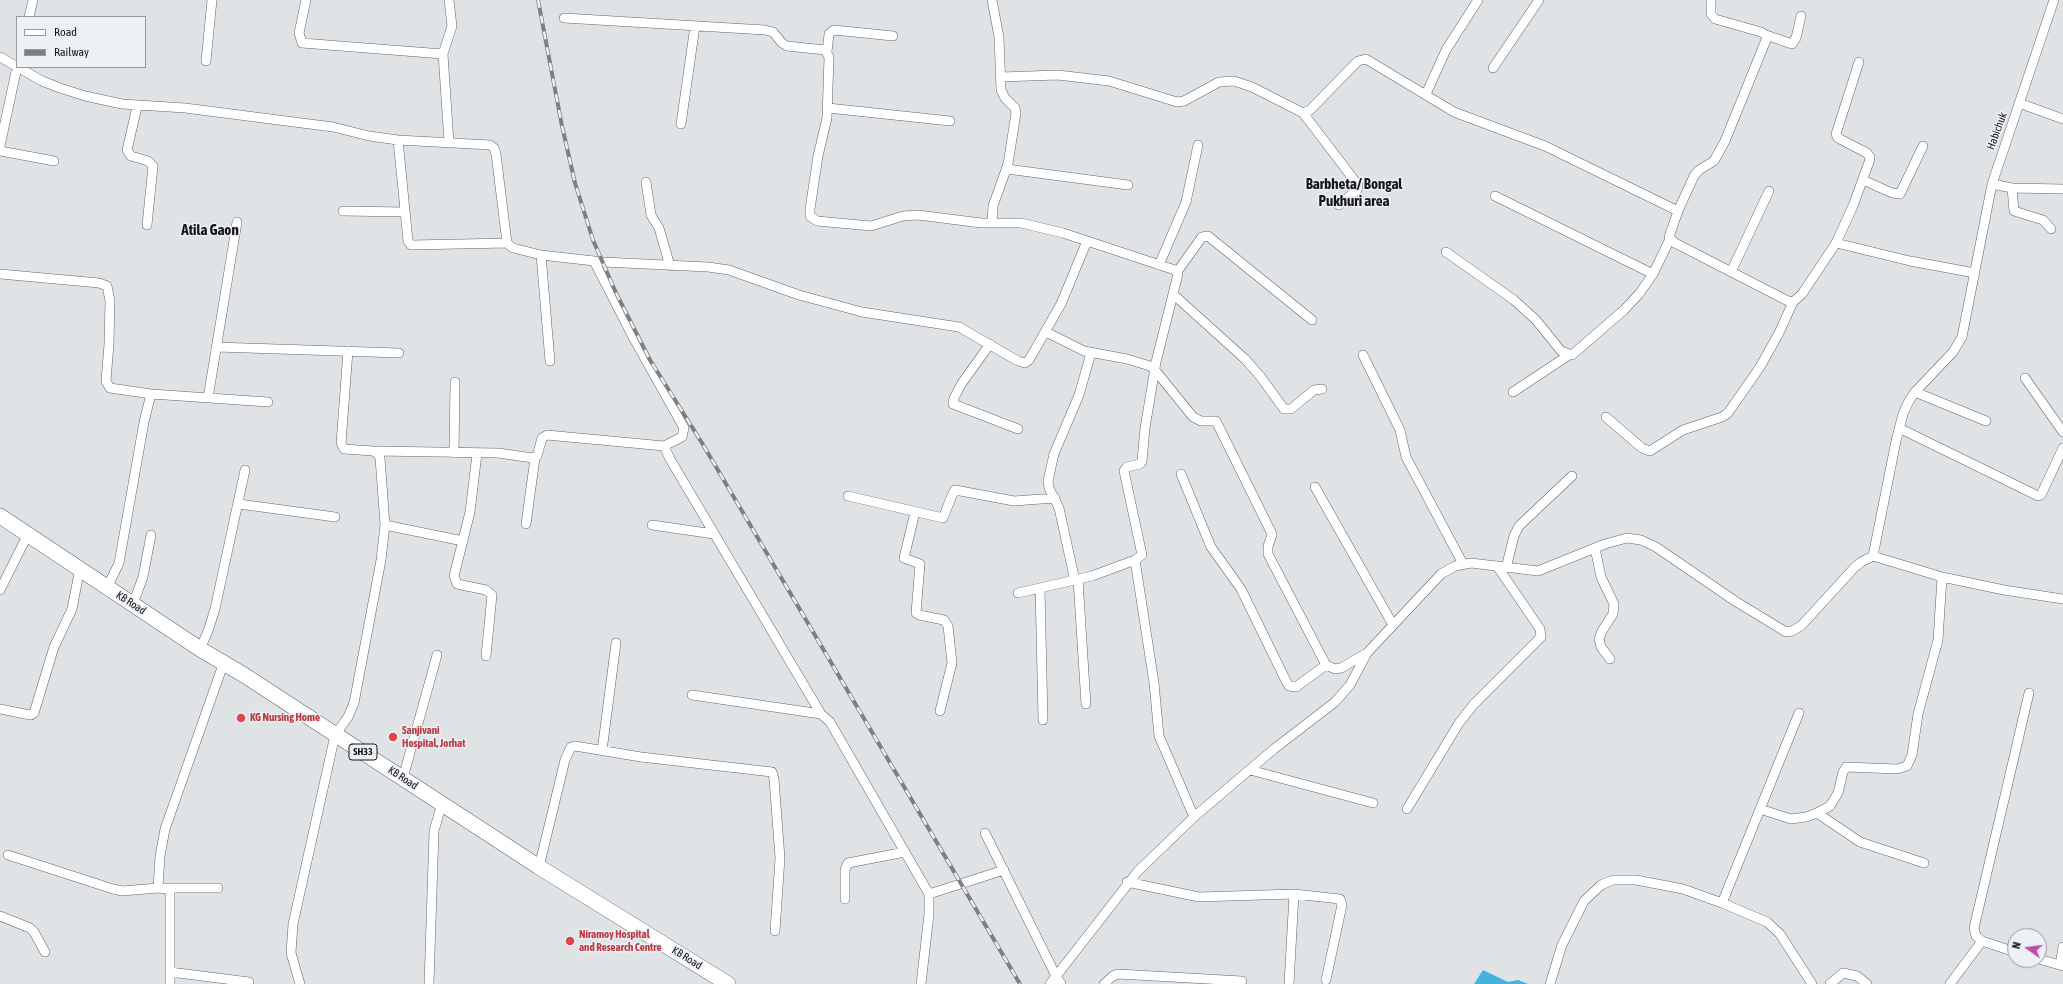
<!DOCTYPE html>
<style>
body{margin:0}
#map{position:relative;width:2063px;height:984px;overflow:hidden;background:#e0e3e6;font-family:"Asap Condensed",sans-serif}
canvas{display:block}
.legend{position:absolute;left:16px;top:16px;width:130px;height:52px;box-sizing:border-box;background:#edf0f4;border:1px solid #97999c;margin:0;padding:5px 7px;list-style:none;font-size:12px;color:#161718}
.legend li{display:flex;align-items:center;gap:8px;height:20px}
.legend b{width:20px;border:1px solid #97999c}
.north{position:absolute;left:2007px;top:928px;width:40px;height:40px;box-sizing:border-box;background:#edf0f4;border:1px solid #97999c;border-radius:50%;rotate:284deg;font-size:11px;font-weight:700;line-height:16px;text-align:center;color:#161718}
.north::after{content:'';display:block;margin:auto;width:14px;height:18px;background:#bc4dab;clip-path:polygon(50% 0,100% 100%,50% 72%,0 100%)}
</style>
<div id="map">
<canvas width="2063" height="984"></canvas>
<ul class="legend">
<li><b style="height:5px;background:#fff"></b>Road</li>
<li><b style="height:5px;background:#7d7f81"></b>Railway</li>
</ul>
<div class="north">N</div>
</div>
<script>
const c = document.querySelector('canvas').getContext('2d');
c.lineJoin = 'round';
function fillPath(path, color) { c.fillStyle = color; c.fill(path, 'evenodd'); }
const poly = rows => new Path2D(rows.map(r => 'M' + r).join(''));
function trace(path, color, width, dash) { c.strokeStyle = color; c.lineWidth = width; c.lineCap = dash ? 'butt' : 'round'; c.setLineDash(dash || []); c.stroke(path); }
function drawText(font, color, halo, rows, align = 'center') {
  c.font = font + ' "Asap Condensed",sans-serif'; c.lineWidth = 3; c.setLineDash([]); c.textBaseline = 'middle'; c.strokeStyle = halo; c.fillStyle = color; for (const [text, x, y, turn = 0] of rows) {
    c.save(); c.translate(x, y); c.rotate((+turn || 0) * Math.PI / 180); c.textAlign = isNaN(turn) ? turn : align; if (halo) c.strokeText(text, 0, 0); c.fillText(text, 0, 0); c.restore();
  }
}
fillPath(poly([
 [1483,970,1508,982,1518,980,1528,984,1474,984]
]), '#44b2dc');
const street = poly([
 [306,0,299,33,302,43,443,54],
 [449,0,452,26,443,54,449,143],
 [1711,0,1711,14,1715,19,1761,32,1766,35,1766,40,1725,141,1714,161,1699,170,1694,176,1678,211,1669,237,1675,243,1788,301,1793,302,1802,294,1836,243,1853,206,1869,162,1870,157,1867,153,1838,138,1836,134,1859,62],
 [29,17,33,0],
 [564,18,765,30,773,32,782,43,787,46,825,50,829,57,827,118,818,156,810,209,810,216,817,221,871,226,903,216,918,215,981,223,1021,223,1063,233,1175,270,1178,274,1156,362,1145,428,1142,461,1140,464,1127,467,1124,471,1142,555,1135,560,1092,576,1018,593],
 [1766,35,1792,44,1796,38,1801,16],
 [827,52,829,34,834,30,893,36],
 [0,57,42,81,60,88,85,96,122,104,185,108,333,127,369,136,398,140,490,145,494,148,496,154,507,243,513,248,541,255,550,361],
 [206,61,212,0],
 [1493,68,1539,0],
 [1001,77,1058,75,1109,81,1177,102,1184,101,1219,82,1234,81,1252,87,1303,113,1310,110,1358,61,1366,59,1454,112,1545,146,1678,211],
 [1426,94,1446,50,1478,0],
 [2019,103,2063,119],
 [137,107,127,150,131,156,148,161,153,166,147,225],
 [828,108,950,121],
 [1303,113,1358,185,1357,190,1339,205],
 [681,124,695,26],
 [398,140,408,241,411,245,507,243],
 [0,146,17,67],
 [0,151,54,161],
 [1007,169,1128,185],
 [1863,180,1892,193,1900,194,1923,146],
 [646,182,651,215,659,228,670,266],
 [1992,184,2012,188,2063,189],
 [2012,188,2014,211,2043,220,2051,229],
 [1495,196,1653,274],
 [343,211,405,212],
 [992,222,993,206,1008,164,1016,113,1015,108,1005,98,1001,90,999,37,992,0],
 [1836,243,1910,261,1975,273],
 [1446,252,1514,300,1536,320,1561,351,1572,355,1624,310,1639,294,1653,274,1670,239],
 [541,255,603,262,708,267,729,270,799,295,862,312,959,327,1018,361,1025,363,1029,360,1061,304,1087,241],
 [1159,265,1186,202,1198,145],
 [1177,272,1202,237,1208,236,1312,320],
 [1731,272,1769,191],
 [0,274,99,283,107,286,110,301,109,344,106,381,110,388,151,394,268,402],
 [1174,295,1245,359,1260,376,1284,409,1291,409,1314,390,1322,389],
 [1046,332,1084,351,1127,359,1150,366,1155,370,1193,417,1201,421,1216,421,1271,532,1272,535,1268,546,1268,554,1326,665,1335,669,1341,668,1367,653,1441,574,1455,566,1471,563,1538,571,1605,544,1627,538,1641,540,1656,547,1735,601,1786,632,1792,631,1801,626,1854,568,1861,562,1873,556,1942,577,2004,590,2063,599],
 [990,344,962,383,954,398,953,404,1018,429],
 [216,347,399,353],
 [1363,355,1400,430,1406,457,1463,564],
 [2025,378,2063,432],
 [1513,392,1569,355],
 [1915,392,1986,421],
 [208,398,237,222],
 [1606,417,1642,448,1650,451,1683,430,1722,417,1728,413,1760,367,1779,333,1793,302],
 [1899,428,2038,496,2041,495,2063,448],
 [664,446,670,459,821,714],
 [376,451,498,453,533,458,537,456,542,438,547,435,664,446,682,437,684,428,633,337,594,261],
 [454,453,455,382],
 [477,454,470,512,454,576,457,584,486,590,492,595,486,656],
 [1181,474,1211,547,1241,589,1287,683,1289,686,1296,687,1326,665],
 [1315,487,1393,625],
 [848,496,943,518,953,493,955,490,1014,501,1055,498],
 [239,504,335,517],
 [915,512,904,558,920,564,916,613,919,615,944,620,948,626,952,663,940,711],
 [526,524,535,458],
 [385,525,463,541],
 [652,525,714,534],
 [1595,548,1601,577,1614,604,1613,614,1602,631,1599,639,1601,647,1610,659],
 [1873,556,1896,441,1903,414,1909,401,1915,392,1953,352,1962,337,1992,184,2054,0],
 [1135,560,1154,683,1159,736,1194,817],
 [1506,568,1514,536,1519,526,1572,476],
 [1078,580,1086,704],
 [1075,581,1059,508,1049,488,1048,481,1054,454,1079,395,1091,353],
 [107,588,119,563,144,422,151,394],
 [1040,588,1043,720],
 [0,590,28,534],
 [133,604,143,577,151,535],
 [200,649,208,631,215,609,245,470],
 [692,695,821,714,830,722,929,894,929,914,921,984],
 [0,709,25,714,31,715,34,713,54,647,72,609,80,568],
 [602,751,616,643],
 [1250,770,1373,803],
 [403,778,437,655],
 [1407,809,1459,723,1474,704,1541,637,1540,629,1497,566],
 [1760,809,1791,819,1806,817,1817,813,1830,806,1838,793,1843,772,1846,767,1897,769,1907,766,1912,755,1918,714,1938,640,1942,577],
 [1817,813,1860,842,1924,863],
 [985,833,1056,976,1061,984],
 [8,855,113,889,122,891,158,888,168,889,170,893,170,984],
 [539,867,565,760,571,747,575,746,641,757,772,772,774,779,780,858,775,931],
 [1127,882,1199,897,1294,894,1340,899,1342,905,1326,980],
 [158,888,160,856,165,829,224,662],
 [165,888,218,888],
 [929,894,1004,870],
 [845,899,845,870,848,863,905,852],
 [1722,903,1799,713],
 [0,916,30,928,34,932,45,952],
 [2015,952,1982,941,1976,936,1974,928,2029,693],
 [2039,959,2063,966],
 [2060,965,2063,947],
 [170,972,249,982],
 [300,984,291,953,293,924,335,735,348,717,354,703,381,560,385,525,380,458,378,454,373,451,344,449,341,443,348,351],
 [429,984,434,831,442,803],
 [1050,984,1138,871,1194,817,1274,749,1335,702,1350,685,1367,653],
 [1104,984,1113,976,1118,974,1242,981],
 [1289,984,1294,894],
 [1550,984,1562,945,1584,901,1601,885,1613,880,1636,880,1683,889,1722,903,1767,922,1780,934,1812,984],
 [1830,984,1843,973,1857,976,1867,984],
 [1950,984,1982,941]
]);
const primary = poly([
 [0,516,200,649,244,675,539,867,728,984]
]);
trace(street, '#636568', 10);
trace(primary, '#636568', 16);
trace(street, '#fff', 9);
trace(primary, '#fff', 15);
const rail = poly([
 [538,0,562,126,575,183,593,240,616,293,650,360,702,443,1020,984]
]);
trace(rail, '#7d7f81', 4);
trace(rail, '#edf0f4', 2.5, [8]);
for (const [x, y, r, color] of [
 [241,718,5,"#e0444e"],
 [393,737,5,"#e0444e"],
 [570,941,5,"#e0444e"]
]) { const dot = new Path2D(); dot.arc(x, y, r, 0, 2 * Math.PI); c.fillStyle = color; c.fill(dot); trace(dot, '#edf0f4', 1.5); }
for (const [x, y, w] of [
 [363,752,28]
]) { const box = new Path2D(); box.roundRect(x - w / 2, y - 8, w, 16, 3); c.fillStyle = '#edf0f4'; c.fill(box); trace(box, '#161718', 1); }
drawText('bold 10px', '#161718', null, [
 ["SH33",363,752]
]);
drawText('11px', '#161718', '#edf0f4', [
 ["Habichuk",1997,131,-70],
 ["KB Road",131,603,33],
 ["KB Road",403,778,33],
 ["KB Road",687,958,32]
]);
drawText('bold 11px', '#be3a42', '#edf0f4', [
 ["KG Nursing Home",250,718],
 ["Sanjivani",402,731],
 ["Hospital, Jorhat",402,744],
 ["Niramoy Hospital",579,935],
 ["and Research Centre",579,948]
], 'left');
drawText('bold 15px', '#161718', '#edf0f4', [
 ["Barbheta/ Bongal",1354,184],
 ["Pukhuri area",1354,201],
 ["Atila Gaon",210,230]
]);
</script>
